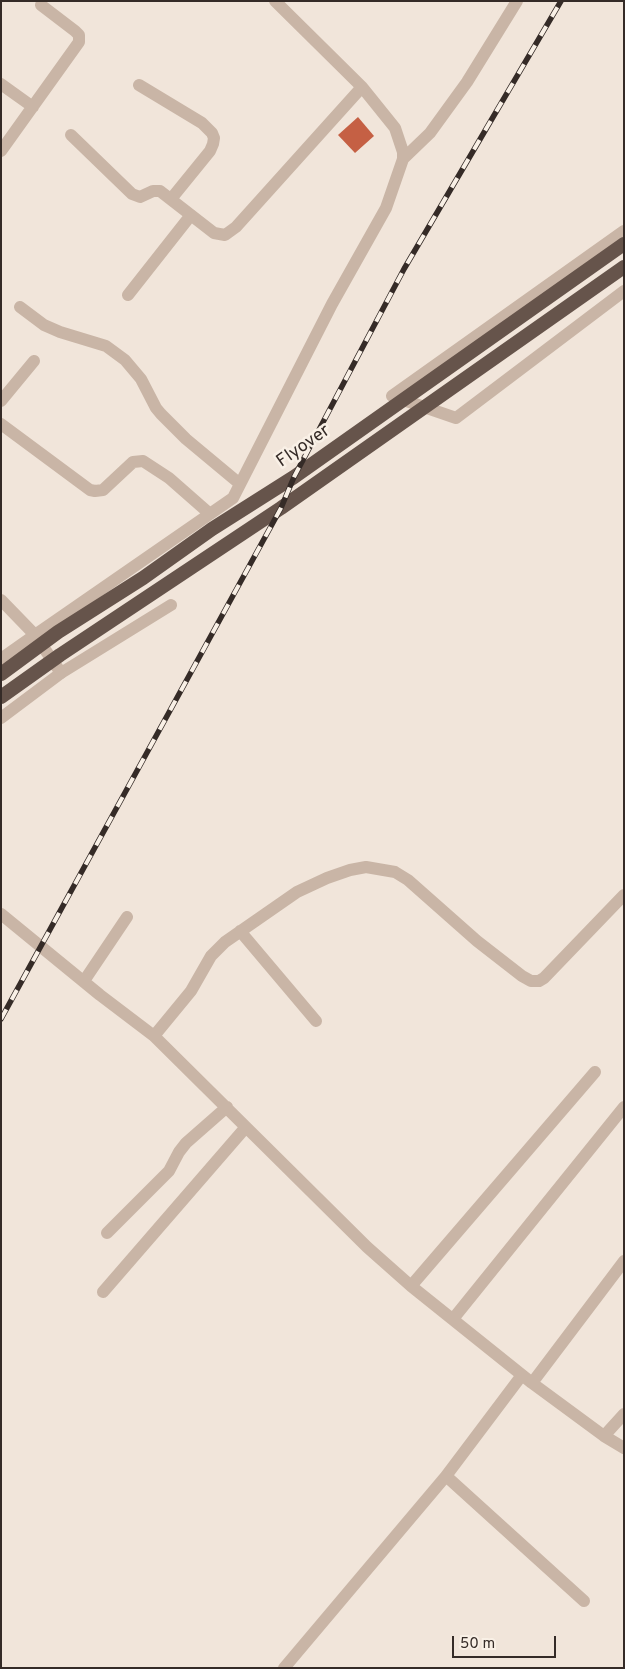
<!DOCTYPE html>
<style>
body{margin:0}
#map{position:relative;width:625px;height:1669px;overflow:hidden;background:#f1e5da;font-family:Overpass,sans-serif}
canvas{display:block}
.frame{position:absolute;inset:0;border:2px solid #352b27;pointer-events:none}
.scale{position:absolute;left:452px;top:1636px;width:104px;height:22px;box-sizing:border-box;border:2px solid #352b27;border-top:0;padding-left:6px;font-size:15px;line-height:18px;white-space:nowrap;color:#352b27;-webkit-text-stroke:4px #f9f0e6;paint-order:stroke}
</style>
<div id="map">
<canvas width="625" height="1669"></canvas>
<div class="frame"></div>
<div class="scale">50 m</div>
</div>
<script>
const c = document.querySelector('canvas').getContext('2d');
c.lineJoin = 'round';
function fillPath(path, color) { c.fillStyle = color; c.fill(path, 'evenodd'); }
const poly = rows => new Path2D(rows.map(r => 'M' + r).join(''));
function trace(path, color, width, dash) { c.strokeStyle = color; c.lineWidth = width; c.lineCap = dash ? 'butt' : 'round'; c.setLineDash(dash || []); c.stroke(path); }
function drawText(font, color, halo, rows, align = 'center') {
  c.font = font + ' Overpass,sans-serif'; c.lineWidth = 5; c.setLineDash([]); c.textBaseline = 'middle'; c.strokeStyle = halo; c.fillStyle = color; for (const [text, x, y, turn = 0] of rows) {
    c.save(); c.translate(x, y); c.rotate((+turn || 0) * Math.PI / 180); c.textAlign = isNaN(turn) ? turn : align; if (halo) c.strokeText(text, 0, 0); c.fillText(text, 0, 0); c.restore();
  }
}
fillPath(poly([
 [358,117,374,136,355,153,338,135]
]), '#c56044');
trace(poly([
 [1,84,33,107],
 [139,85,202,123,212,133,214,138,213,144,210,151,171,199],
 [71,135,132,194,140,197,153,191,160,191,214,233,225,235,236,227,362,87],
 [1,151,79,42,79,35,75,31,41,5],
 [403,159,430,133,467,82,517,1],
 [128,295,191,215],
 [20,307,44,325,60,332,106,346,125,360,141,379,156,408,161,414,186,439,240,484],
 [1,401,34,361],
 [1,424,90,490,95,491,103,490,133,462,143,461,169,478,210,514],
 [1,600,35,635,233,498,332,304,386,208,403,159,403,152,395,128,362,87,275,1],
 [61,673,171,605],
 [1,914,100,995,154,1036,367,1247,411,1286,532,1383,604,1436,624,1448],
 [240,931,316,1021],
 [84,981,127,917],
 [154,1036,191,991,211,956,225,942,297,892,327,878,350,870,366,867,395,872,408,880,477,941,522,976,531,981,539,981,544,978,624,895],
 [107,1233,169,1171,179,1152,186,1143,227,1107],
 [411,1286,595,1072],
 [103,1292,246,1127],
 [453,1319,624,1107],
 [532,1383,624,1261],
 [604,1436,624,1414],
 [446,1476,584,1601],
 [284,1668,446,1476,522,1375]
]), '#c9b5a6', 12);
trace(poly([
 [392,396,624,231],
 [395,397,456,418,624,291],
 [1,659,35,635,61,673,1,718]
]), '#c9b5a6', 12);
trace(poly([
 [1,674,58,632,143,578,212,529,294,477,624,244],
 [1,697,60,655,281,508,624,267]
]), '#66544b', 14);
const rail = poly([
 [1,1019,281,508,294,477,404,269,561,1]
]);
trace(rail, '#352b27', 5.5);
trace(rail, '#f9f0e6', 4, [11]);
drawText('18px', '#352b27', '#f9f0e6', [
 ["Flyover",304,447,-35]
]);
</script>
